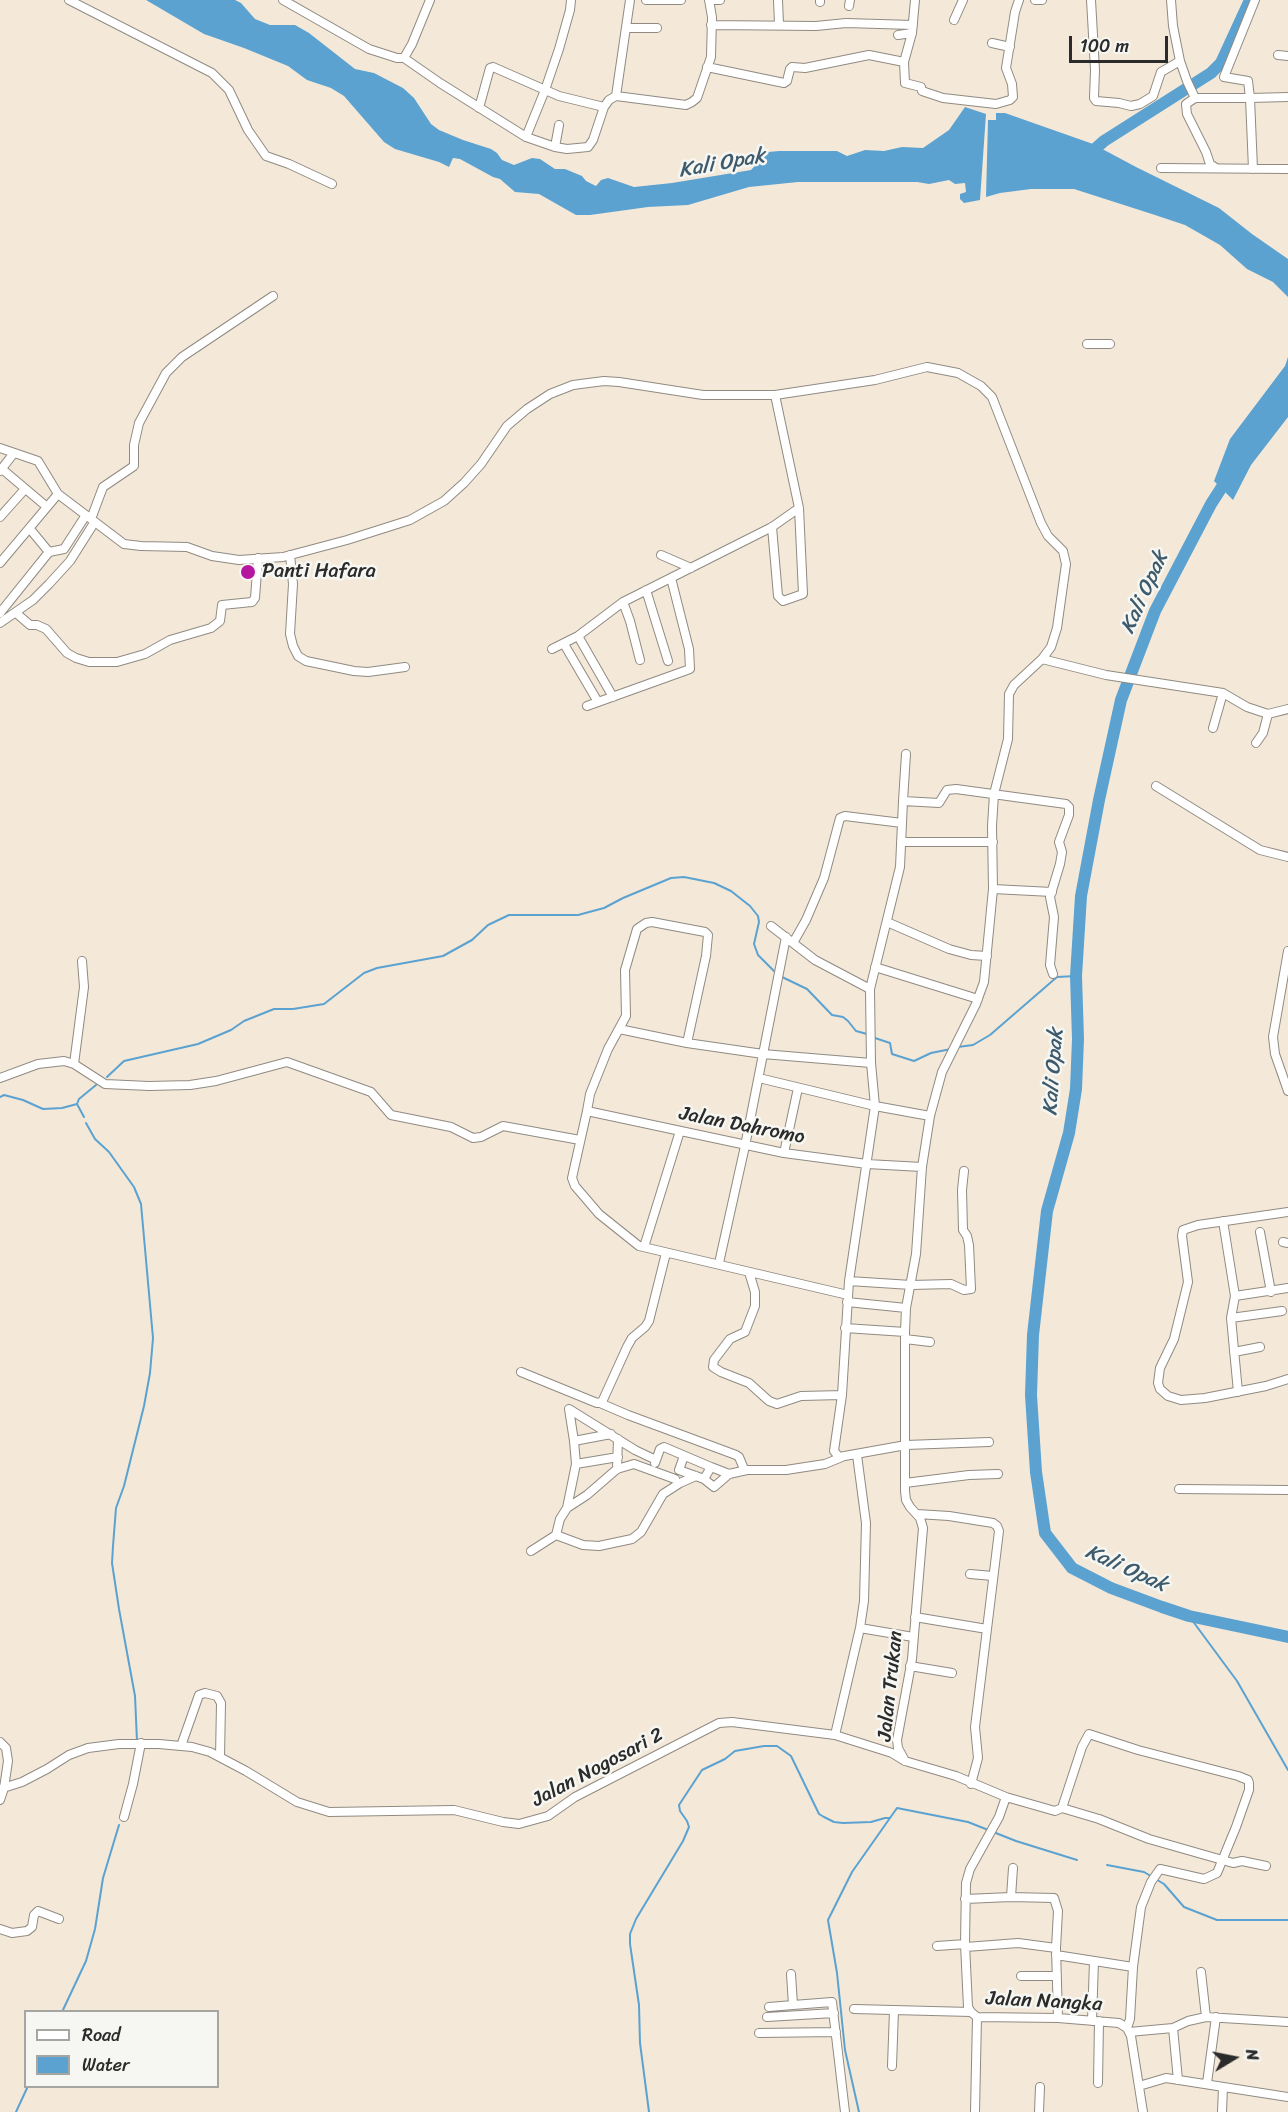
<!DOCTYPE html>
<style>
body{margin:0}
#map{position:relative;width:1288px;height:2112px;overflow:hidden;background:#f4e9d9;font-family:Sriracha,sans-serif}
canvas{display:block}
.legend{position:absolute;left:24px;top:2010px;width:195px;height:78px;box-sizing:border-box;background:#f6f6f2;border:2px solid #a5a5a2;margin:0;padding:8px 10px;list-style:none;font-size:18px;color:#2b2b2b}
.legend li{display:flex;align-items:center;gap:12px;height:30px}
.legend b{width:30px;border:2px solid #a5a5a2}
.north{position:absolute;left:1204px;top:2028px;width:60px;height:60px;-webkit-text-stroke:4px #f6f6f2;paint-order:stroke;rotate:80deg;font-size:16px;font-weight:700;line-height:24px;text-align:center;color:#2b2b2b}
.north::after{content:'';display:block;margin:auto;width:21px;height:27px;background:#2b2b2b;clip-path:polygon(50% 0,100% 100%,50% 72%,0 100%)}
.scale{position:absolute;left:1069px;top:36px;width:99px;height:27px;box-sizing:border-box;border:3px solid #2b2b2b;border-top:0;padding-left:8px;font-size:18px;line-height:21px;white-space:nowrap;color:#2b2b2b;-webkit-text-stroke:4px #f6f6f2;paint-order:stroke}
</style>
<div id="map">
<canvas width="1288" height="2112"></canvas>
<ul class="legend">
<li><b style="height:8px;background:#fff"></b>Road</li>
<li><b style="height:16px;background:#5ba2d1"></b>Water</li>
</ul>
<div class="north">N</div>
<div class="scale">100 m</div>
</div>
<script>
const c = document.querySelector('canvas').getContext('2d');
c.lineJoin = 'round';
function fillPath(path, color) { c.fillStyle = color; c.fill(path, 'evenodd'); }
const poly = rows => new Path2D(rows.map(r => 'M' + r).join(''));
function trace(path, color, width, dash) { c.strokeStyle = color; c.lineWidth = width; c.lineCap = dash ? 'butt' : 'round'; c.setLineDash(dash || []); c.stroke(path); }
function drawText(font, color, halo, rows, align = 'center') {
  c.font = font + ' Sriracha,sans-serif'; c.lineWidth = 5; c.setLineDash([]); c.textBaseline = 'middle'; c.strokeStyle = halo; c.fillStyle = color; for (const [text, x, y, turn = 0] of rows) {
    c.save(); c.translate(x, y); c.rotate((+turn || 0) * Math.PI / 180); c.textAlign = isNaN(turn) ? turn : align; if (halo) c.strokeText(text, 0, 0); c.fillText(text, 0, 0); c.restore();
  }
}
fillPath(poly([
 [146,0,235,0,241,3,255,19,270,25,295,25,309,33,355,69,374,73,403,88,414,98,431,124,439,130,463,140,491,149,497,153,502,160,514,165,532,158,540,159,555,169,565,169,582,176,586,181,596,186,601,180,608,178,634,187,672,183,751,170,768,152,779,151,837,151,847,156,865,150,884,151,902,147,923,148,949,130,965,107,986,114,980,200,964,203,960,199,960,194,966,192,965,183,955,184,949,180,929,184,917,182,798,182,749,187,688,205,648,207,590,215,576,215,539,194,515,192,500,179,493,177,460,159,453,158,449,167,439,162,395,149,384,142,344,96,331,88,307,80,288,66,244,48,204,34],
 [996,113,1005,113,1093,144,1136,167,1219,208,1252,234,1288,259,1288,297,1273,282,1247,269,1220,245,1185,225,1155,215,1074,189,1031,189,1000,193,986,197,988,120,996,120],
 [1288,357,1288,417,1251,465,1233,500,1214,481,1230,439,1285,366]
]), '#5ba2d1');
trace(poly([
 [780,976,807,989,832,1015,843,1017,848,1021,856,1031,867,1034],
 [872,1037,890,1043,892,1054,914,1061,931,1053,951,1049],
 [958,1047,973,1045,990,1035,1057,977,1076,976],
 [107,1077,124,1061,198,1044,231,1030,244,1021,274,1009,293,1009,324,1004,364,973,377,968,443,956,472,940,488,925,509,915,578,915,604,908,623,898,671,878,684,877,714,883,731,891,750,906,758,916,759,922,754,944,758,955,775,972],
 [0,1097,4,1095,23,1100,43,1109,62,1108,77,1104],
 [84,1117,77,1104,79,1099,96,1085],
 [86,1123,95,1139,109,1152,134,1187,141,1204,153,1338,150,1373,144,1406,124,1486,116,1508,113,1546,112,1563,119,1609,135,1696,137,1741],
 [1189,1616,1237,1681,1288,1770],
 [1107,1865,1144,1872,1164,1884,1184,1907,1217,1920,1288,1920],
 [62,2012,86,1961,95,1929,103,1878,119,1825],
 [16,2112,28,2086],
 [649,2112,640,2043,639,2005,630,1944,630,1934,636,1919,683,1841,689,1827,687,1821,680,1811,679,1805,702,1770,725,1759,735,1751,764,1746,777,1746,791,1756,819,1814,824,1817,834,1822,843,1823,871,1822,885,1818,890,1818],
 [859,2112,845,2050,837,1973,828,1920,852,1872,897,1808,968,1822,1016,1841,1077,1860]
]), '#5ba2d1', 2);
trace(poly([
 [1087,156,1104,141,1211,73,1221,63,1250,0],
 [1229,476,1211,504,1155,611,1121,700,1099,800,1081,896,1076,976,1078,1039,1076,1089,1069,1133,1047,1211,1033,1335,1031,1395,1036,1472,1045,1533,1072,1568,1111,1588,1162,1607,1189,1616,1288,1637]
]), '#5ba2d1', 12);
const minor = poly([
 [69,0,212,73,229,90,248,130,266,156,289,164,332,184],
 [283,0,369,49,397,58,404,58,412,44,430,0],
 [646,0,681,0],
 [709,0,720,0],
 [778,0,779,24],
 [915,0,912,33,904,62,905,83,921,87,922,91,943,98,996,104,1010,100,1013,97,1012,84,1006,68,1015,12,1019,0],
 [1035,0,1042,0],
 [1091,0,1095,70,1094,98,1096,101,1119,103,1131,106,1140,104,1153,96,1161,72,1180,61],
 [1171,0,1173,26,1180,61,1187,81,1195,98],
 [1255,0,1224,77,1248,81,1250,98,1288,97],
 [820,2,820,0],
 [849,6,850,0],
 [954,20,963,0],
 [711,25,816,26,846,23,913,25],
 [627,28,657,28],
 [898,35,912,33],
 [992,43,1010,47],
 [1278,55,1288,56],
 [404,58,440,83,526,137,555,147,567,149,588,147,593,140,604,107],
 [707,67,784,83,787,81,790,69,792,67,805,68,869,55,904,62],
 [616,96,630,0],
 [479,108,490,68,493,67,559,96,604,107,609,100,616,96,686,105,692,102,697,98,711,57,712,17,709,0],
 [526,137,545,90,559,49,570,10,571,0],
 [555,147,559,125],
 [1161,168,1288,169],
 [1216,168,1210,164,1206,152,1187,114,1186,104,1195,98,1250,98,1253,169],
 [1087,344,1110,344],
 [0,448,38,461,58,494,124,544,141,546,187,547,212,556,239,560,283,557,347,540,410,520,444,501,464,483,481,464,507,426,527,409,550,394,573,385,604,381,619,382,703,395,775,395,875,380,927,367,958,373,981,386,992,397,1041,523,1048,536,1063,551,1066,564,1057,628,1051,647,1042,659,1014,685,1009,694,1008,739,994,794,992,826,993,889,984,982,976,1004,942,1072,930,1116,922,1167,916,1254,906,1308,905,1332,905,1491,906,1500,910,1507,920,1518,923,1528,912,1659,897,1740,898,1748,905,1761],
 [2,469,47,507],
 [0,471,14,453],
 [0,517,25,489],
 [91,519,103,487,134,466,134,445,139,423,166,373,182,357,273,296],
 [772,527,778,596,783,601,803,594,799,508,775,395],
 [30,529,49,552],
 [290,555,293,584,290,634,293,646,298,656,306,661,354,671,368,672,405,667],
 [661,555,691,568],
 [0,563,58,494],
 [646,590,668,661],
 [623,602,630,621,640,660],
 [0,613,49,552,64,549,86,515],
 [16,613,30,625,37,625,46,629,67,653,76,658,89,662,117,662,145,654,170,640,211,628,220,621,222,605,252,602,255,598,258,558],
 [0,623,33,600,49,584,70,561,94,523],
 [578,636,613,697],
 [564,644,598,702],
 [552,649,578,636,623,602,772,527,799,508],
 [1042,659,1106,675,1223,693,1247,707,1268,714,1288,709],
 [587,706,690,669,689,649,671,578],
 [1213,728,1223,693],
 [1256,743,1263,733,1268,714],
 [1156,786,1260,850,1288,857],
 [903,801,906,754],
 [901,842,993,842],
 [993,889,1052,892],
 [887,922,949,949,971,955,987,956],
 [771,926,815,960,870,989],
 [793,943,806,920,824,878,840,818,845,816,902,823],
 [1288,951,1273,1037,1275,1054,1288,1091],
 [875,967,978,999],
 [619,1029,687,1043,763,1054,871,1063],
 [74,1064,84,987,82,961],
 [0,1078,38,1064,64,1061,74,1064,105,1084,149,1086,190,1085,216,1081,287,1062,371,1092,391,1115,451,1127,473,1138,481,1137,503,1126,580,1140],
 [759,1078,875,1106,930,1116],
 [587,1111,590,1094,608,1049,626,1016,625,970,637,929,646,923,652,922,705,932,708,935,706,956,687,1043],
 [784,1153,798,1088],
 [1288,1212,1198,1225,1183,1230,1182,1236,1188,1282,1174,1339,1160,1368,1158,1383,1160,1389,1168,1396,1181,1400,1205,1398,1266,1386,1288,1379],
 [1223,1221,1235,1296,1231,1318,1238,1392],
 [1260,1232,1271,1292],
 [1283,1242,1288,1243],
 [644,1247,680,1131],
 [719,1263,745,1146,786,937],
 [749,1272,755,1292,755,1306,745,1332,730,1339,714,1360,713,1367,721,1372,749,1383,769,1401,777,1404,801,1396,842,1395],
 [849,1281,911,1285,951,1284,964,1290,971,1289,969,1245,967,1236,963,1230,962,1190,964,1171],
 [848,1295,639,1246,599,1214,575,1186,572,1178,587,1111,784,1153,867,1164,922,1167],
 [1235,1296,1288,1288],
 [847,1302,906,1308],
 [1231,1318,1282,1311],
 [845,1328,905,1332],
 [905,1339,930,1342],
 [1234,1352,1260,1347],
 [521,1372,597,1403,602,1402,627,1347,632,1338,645,1327,649,1321,666,1253],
 [600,1403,628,1415,736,1455,739,1457,744,1469,747,1470,786,1470,825,1464,842,1457],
 [574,1441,611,1434],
 [989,1442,906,1445,839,1457,834,1451,842,1395,849,1281,875,1106,871,1063,870,989,900,867,903,801,939,803,947,790,956,789,1066,804,1069,807,1069,815,1059,842,1062,852,1060,864,1050,897,1054,917,1050,965,1053,974],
 [684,1456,679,1470,704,1479,714,1487,729,1474,747,1470],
 [655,1463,660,1449,664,1447,711,1467],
 [576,1464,618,1457],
 [617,1469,618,1439],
 [704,1479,711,1467,729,1474],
 [905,1483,969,1475,998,1474],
 [1179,1489,1288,1490],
 [567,1508,576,1464,574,1441,569,1409,635,1450,656,1460],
 [917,1514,949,1516,993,1523,997,1526,999,1531,975,1727,978,1758,971,1784],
 [556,1535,560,1519,567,1508,587,1495,617,1469,634,1464,675,1479],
 [531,1551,556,1535,583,1545,599,1546,632,1539,641,1532,663,1494,680,1483,696,1476],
 [970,1574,993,1576],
 [915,1617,987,1629],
 [860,1628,913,1637],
 [910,1666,952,1673],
 [835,1735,860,1628,864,1601,866,1523,857,1455],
 [0,1742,6,1748,8,1761,4,1788,0,1800],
 [181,1746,199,1695,205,1693,217,1696,221,1703,220,1757],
 [0,1789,22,1782,47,1769,69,1755,88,1748,119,1744,159,1744,192,1747,210,1752,246,1771,297,1802,329,1812,454,1810,503,1822,519,1824,548,1816,575,1797,719,1723,732,1722,835,1735,892,1753,905,1761,956,1776,1006,1797,999,1817,970,1869,966,1883,965,1944,968,2007,971,2012],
 [1006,1797,1055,1811,1062,1808,1099,1819,1149,1839,1233,1863,1242,1861,1266,1866],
 [1062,1808,1082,1747,1089,1734,1138,1750,1238,1776,1248,1780,1249,1783,1249,1790,1236,1827,1217,1873,1204,1879,1160,1869,1151,1882,1141,1907,1133,1967,1130,2019,1127,2028],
 [124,1817,133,1784,141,1743],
 [1011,1897,1013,1868],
 [965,1899,1011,1897,1054,1898,1058,1911,1056,1948,1058,2018],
 [0,1929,12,1933,27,1931,32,1927,34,1915,38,1911,59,1919],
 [937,1946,965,1944],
 [966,1947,1018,1943,1056,1948],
 [1056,1955,1133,1967],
 [1201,1972,1206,2017],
 [1021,1976,1057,1976],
 [793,2005,832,2002,845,2112],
 [769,2007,793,2005,791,1974],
 [854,2009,971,2012,977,2017,1058,2018,1119,2023,1127,2028,1131,2036,1143,2112],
 [767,2017,834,2013],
 [1092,2021,1094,1961],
 [1173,2028,1178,2080],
 [1129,2032,1173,2028,1188,2021,1206,2017,1288,2022],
 [759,2033,836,2032],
 [892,2066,894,2010],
 [1098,2083,1099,2021],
 [1207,2083,1216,2017],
 [1139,2086,1166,2078,1288,2097],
 [975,2112,977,2017],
 [1039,2112,1040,2087],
 [1222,2112,1223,2087]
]);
trace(minor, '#908a82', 10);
trace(minor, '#fff', 8);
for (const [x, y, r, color] of [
 [248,572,8,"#b5179e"]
]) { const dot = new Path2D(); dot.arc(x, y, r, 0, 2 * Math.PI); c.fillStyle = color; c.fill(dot); trace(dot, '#f6f6f2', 2); }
drawText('20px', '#2b2b2b', '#f6f6f2', [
 ["Panti Hafara",262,572]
], 'left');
drawText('20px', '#2b2b2b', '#f6f6f2', [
 ["Jalan Dahromo",742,1126,11],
 ["Jalan Trukan",891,1686,-84],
 ["Jalan Nogosari 2",598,1768,-28],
 ["Jalan Nangka",1044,2002,3]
]);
drawText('italic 21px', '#3e5b6d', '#f6f6f2', [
 ["Kali Opak",722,164,-10],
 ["Kali Opak",1145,593,-66],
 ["Kali Opak",1054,1072,-86],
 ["Kali Opak",1126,1569,24]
]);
</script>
